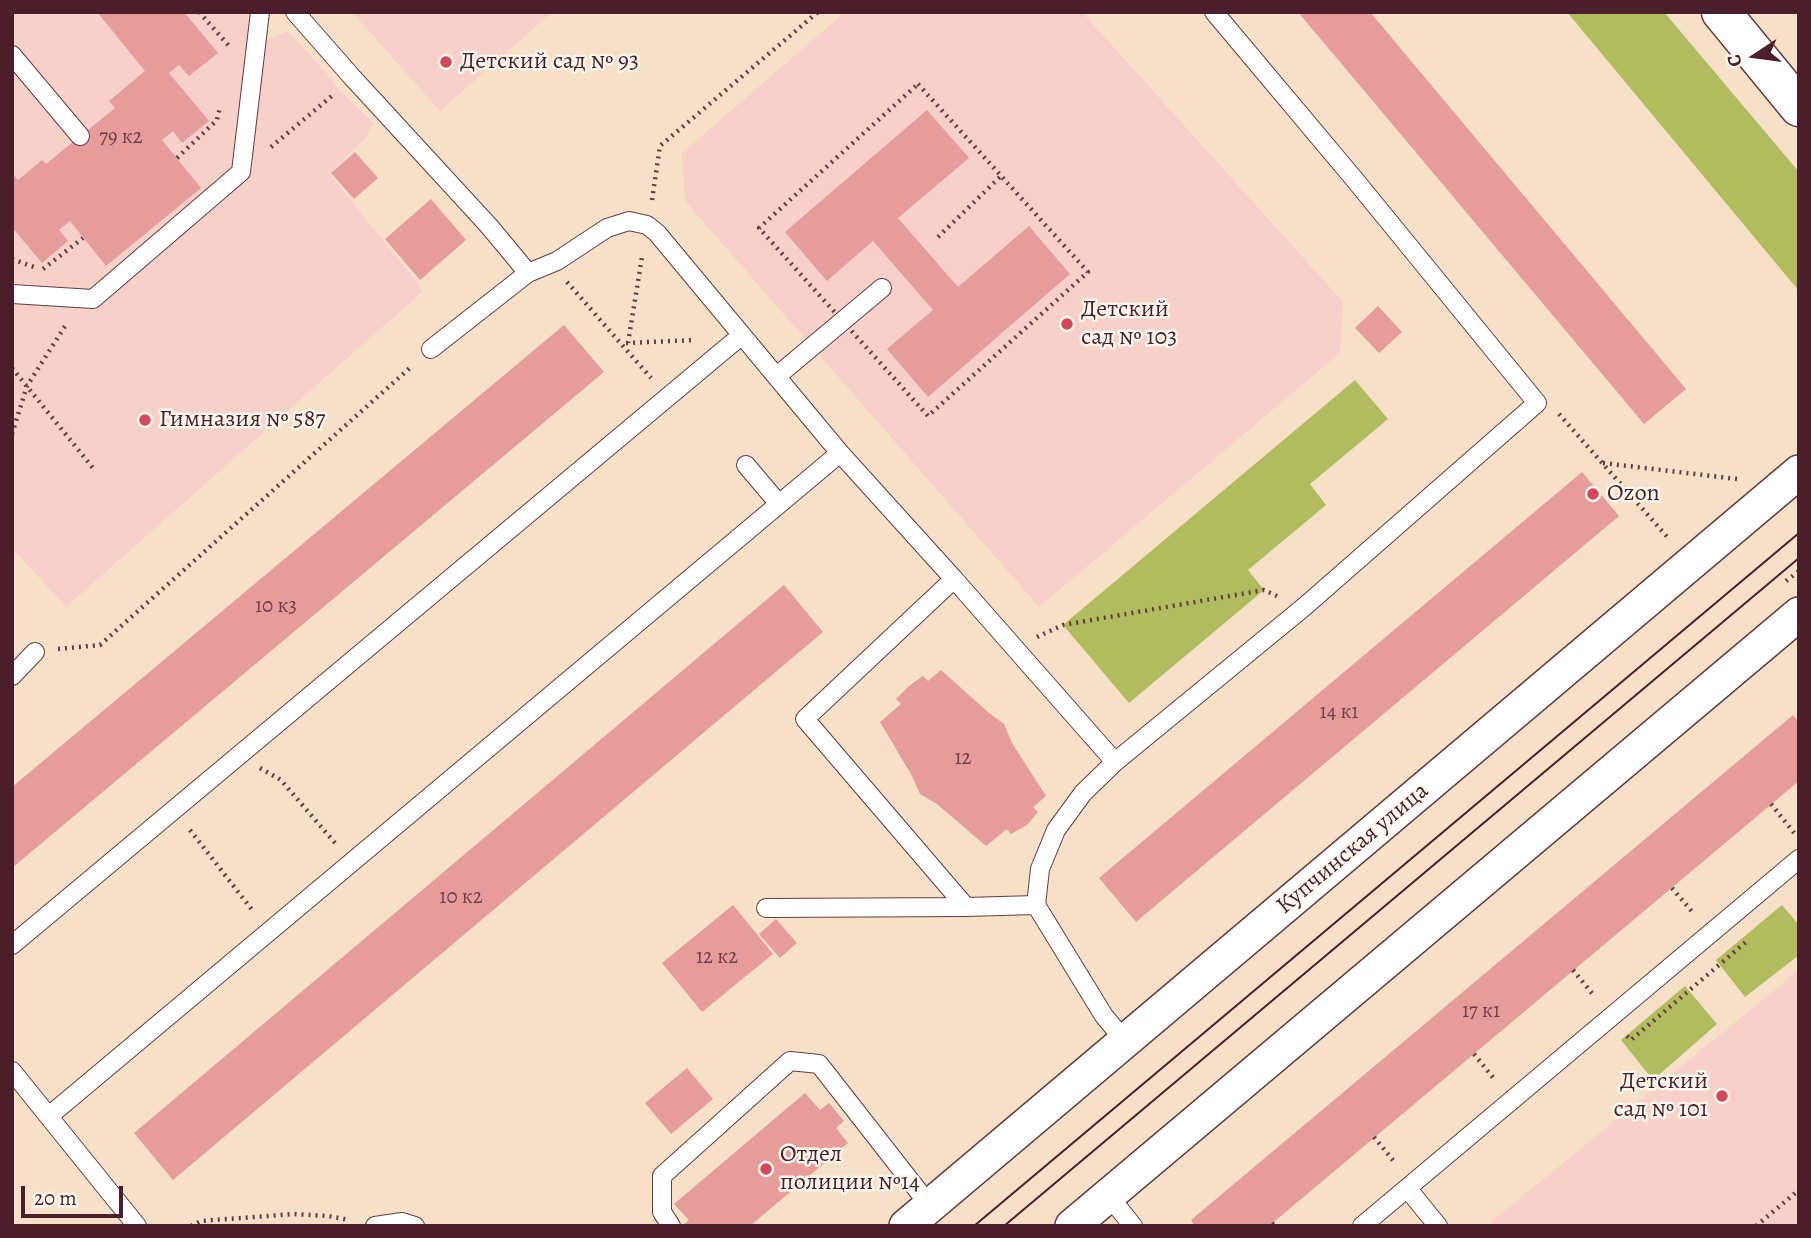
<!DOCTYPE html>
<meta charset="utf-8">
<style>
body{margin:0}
#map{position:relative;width:1811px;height:1238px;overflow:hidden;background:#f6e0c7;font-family:Alegreya,serif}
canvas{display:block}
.frame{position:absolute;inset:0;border:14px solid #4a1f2b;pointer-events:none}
.north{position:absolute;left:1720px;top:21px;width:70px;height:70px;-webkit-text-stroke:5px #fbf7ec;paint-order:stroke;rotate:257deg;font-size:19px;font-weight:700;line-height:28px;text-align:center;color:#4a1f2b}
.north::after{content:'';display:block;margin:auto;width:24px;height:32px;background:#4a1f2b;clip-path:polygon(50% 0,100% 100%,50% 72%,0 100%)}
.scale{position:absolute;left:21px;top:1186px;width:102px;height:32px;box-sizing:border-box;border:4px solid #4a1f2b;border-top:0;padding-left:9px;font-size:21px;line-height:24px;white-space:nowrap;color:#4a1f2b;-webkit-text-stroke:5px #fbf7ec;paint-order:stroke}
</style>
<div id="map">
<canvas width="1811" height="1238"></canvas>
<div class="frame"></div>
<div class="north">С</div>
<div class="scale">20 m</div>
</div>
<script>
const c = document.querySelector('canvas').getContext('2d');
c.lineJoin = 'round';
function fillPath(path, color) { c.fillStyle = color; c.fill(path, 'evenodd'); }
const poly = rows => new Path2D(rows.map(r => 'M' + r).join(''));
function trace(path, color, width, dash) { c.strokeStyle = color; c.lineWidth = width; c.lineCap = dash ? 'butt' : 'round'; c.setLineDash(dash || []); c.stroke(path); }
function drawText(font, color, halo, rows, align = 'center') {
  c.font = font + ' Alegreya,serif'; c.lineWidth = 5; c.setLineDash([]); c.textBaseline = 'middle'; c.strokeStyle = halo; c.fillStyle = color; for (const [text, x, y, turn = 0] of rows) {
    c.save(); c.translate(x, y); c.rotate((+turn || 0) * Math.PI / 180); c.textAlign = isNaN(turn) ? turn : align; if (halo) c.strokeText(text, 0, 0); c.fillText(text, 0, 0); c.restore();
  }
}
fillPath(poly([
 [12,12,245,12,259,31,268,39,288,31,329,76,339,90,373,123,366,137,329,174,417,282,422,292,66,607,12,548],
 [352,12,552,12,440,111],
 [845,12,1082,12,1343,302,1340,353,1039,607,685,201,682,153],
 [1799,970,1799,1226,1494,1226,1491,1222]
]), '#f7d0ca');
fillPath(poly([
 [1567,12,1664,12,1799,172,1799,291],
 [1355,380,1388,419,1310,484,1326,505,1248,570,1264,590,1129,703,1063,625],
 [1782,905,1799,925,1799,955,1745,997,1716,960],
 [1685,986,1717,1024,1653,1080,1621,1040]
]), '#b0bc5e');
fillPath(poly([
 [97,12,184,12,218,53,189,76,179,65,169,73,209,121,182,143,173,131,162,140,201,188,106,266,70,221,59,230,68,241,42,263,12,227,12,173,18,180,42,160,46,164,115,108,109,101,145,71],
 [1298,12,1370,12,1686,389,1644,424],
 [927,110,969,158,898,218,958,287,1029,226,1070,274,928,397,887,349,933,310,873,241,827,281,785,232],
 [355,152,378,178,354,199,331,173],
 [431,199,466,240,420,280,385,239],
 [1378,306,1402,332,1379,353,1355,328],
 [564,325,604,372,12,868,12,787],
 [1582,472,1619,516,1136,922,1099,878],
 [784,585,823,632,173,1180,134,1133],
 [941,670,989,713,1004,724,1012,743,1046,796,1033,807,1038,812,1027,825,1011,834,1007,829,986,846,937,804,920,794,912,776,880,722,901,704,896,699,909,686,923,676,928,681],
 [1793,715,1799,722,1799,781,1269,1226,1195,1226,1191,1220],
 [733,905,773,954,702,1012,662,963],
 [776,919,797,943,780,958,759,934],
 [687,1068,713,1099,671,1134,645,1103],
 [805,1093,820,1110,829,1103,844,1121,836,1128,848,1143,750,1226,682,1226,689,1220,674,1204]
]), '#e59c9a');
const lane = poly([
 [295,12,352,77,489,226,528,273],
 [12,55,80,136],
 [12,294,93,299,241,172,260,12],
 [431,349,528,273,557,261,607,228,629,221,647,225,657,233,840,453,954,579],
 [777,376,882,288],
 [746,465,779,504],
 [12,676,35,652],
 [1036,905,966,907,805,719,954,579,1115,762],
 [766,908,966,907],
 [12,945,742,335],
 [1125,1041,1104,1016,1036,905,1040,869,1056,830,1083,793,1115,762,1304,607,1537,403,1355,180,1214,12],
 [12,1071,137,1226],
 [49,1116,840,453],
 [1407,1188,1438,1226],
 [1108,1195,1133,1226],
 [375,1226,402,1222,415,1226],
 [671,1226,662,1212,662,1176,790,1061,819,1064,930,1206],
 [1362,1226,1799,859]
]);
const street = poly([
 [906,1226,1799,472],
 [1072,1226,1799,614]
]);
const secondary = poly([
 [1721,12,1799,107]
]);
trace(lane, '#643c42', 20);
trace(street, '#643c42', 36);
trace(secondary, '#643c42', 41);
trace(poly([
 [199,12,231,48],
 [918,84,1088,272,928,416,759,228,918,84],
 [271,147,334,94],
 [177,158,217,120,220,107],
 [652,200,660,146,818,12],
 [938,237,1001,176],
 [12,259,34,267],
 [43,269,83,238],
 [567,282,651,378],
 [626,343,695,340],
 [628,343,642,257],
 [12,368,93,468],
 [1559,414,1669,539],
 [12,434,27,386,67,323],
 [1603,463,1737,479],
 [1786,581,1799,571],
 [1037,637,1063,625,1264,590,1277,596],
 [58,649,100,645,412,366],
 [260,768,281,780,335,843],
 [1771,804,1795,834],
 [190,830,253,911],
 [1672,888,1694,914],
 [1573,970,1595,997],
 [1627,1036,1631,1040,1746,942],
 [1474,1054,1495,1080],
 [1374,1137,1396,1164],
 [1272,1223,1275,1226],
 [191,1226,201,1221,294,1214,328,1216,350,1220],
 [1756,1226,1799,1190]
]), '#643c42', 4.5, [2, 5]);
trace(lane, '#fff', 18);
trace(street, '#fff', 33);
trace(secondary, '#fff', 38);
trace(poly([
 [974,1226,1799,533],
 [1004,1226,1799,558]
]), '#4a1f2b', 2);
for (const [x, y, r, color] of [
 [446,62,7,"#d1495b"],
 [1067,324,7,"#d1495b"],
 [145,420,7,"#d1495b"],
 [1593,494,7,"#d1495b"],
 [1722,1096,7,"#d1495b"],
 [766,1169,7,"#d1495b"]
]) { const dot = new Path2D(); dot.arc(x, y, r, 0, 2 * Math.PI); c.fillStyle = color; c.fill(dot); trace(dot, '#fbf7ec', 2.5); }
drawText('21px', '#713e47', null, [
 ["79 к2",121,138],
 ["10 к3",276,607],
 ["14 к1",1339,713],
 ["12",963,759],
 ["10 к2",461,898],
 ["12 к2",717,958],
 ["17 к1",1481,1012]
]);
drawText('24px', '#4a1f2b', '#fbf7ec', [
 ["Детский сад № 93",460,62],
 ["Детский",1081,310],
 ["сад № 103",1081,338],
 ["Гимназия № 587",159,420],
 ["Ozon",1607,494],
 ["Детский",1708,1082,"right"],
 ["сад № 101",1708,1110,"right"],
 ["Отдел",780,1155],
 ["полиции №14",780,1183]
], 'left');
drawText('24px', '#4a1f2b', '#fbf7ec', [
 ["Купчинская улица",1353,849,-40]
]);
</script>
